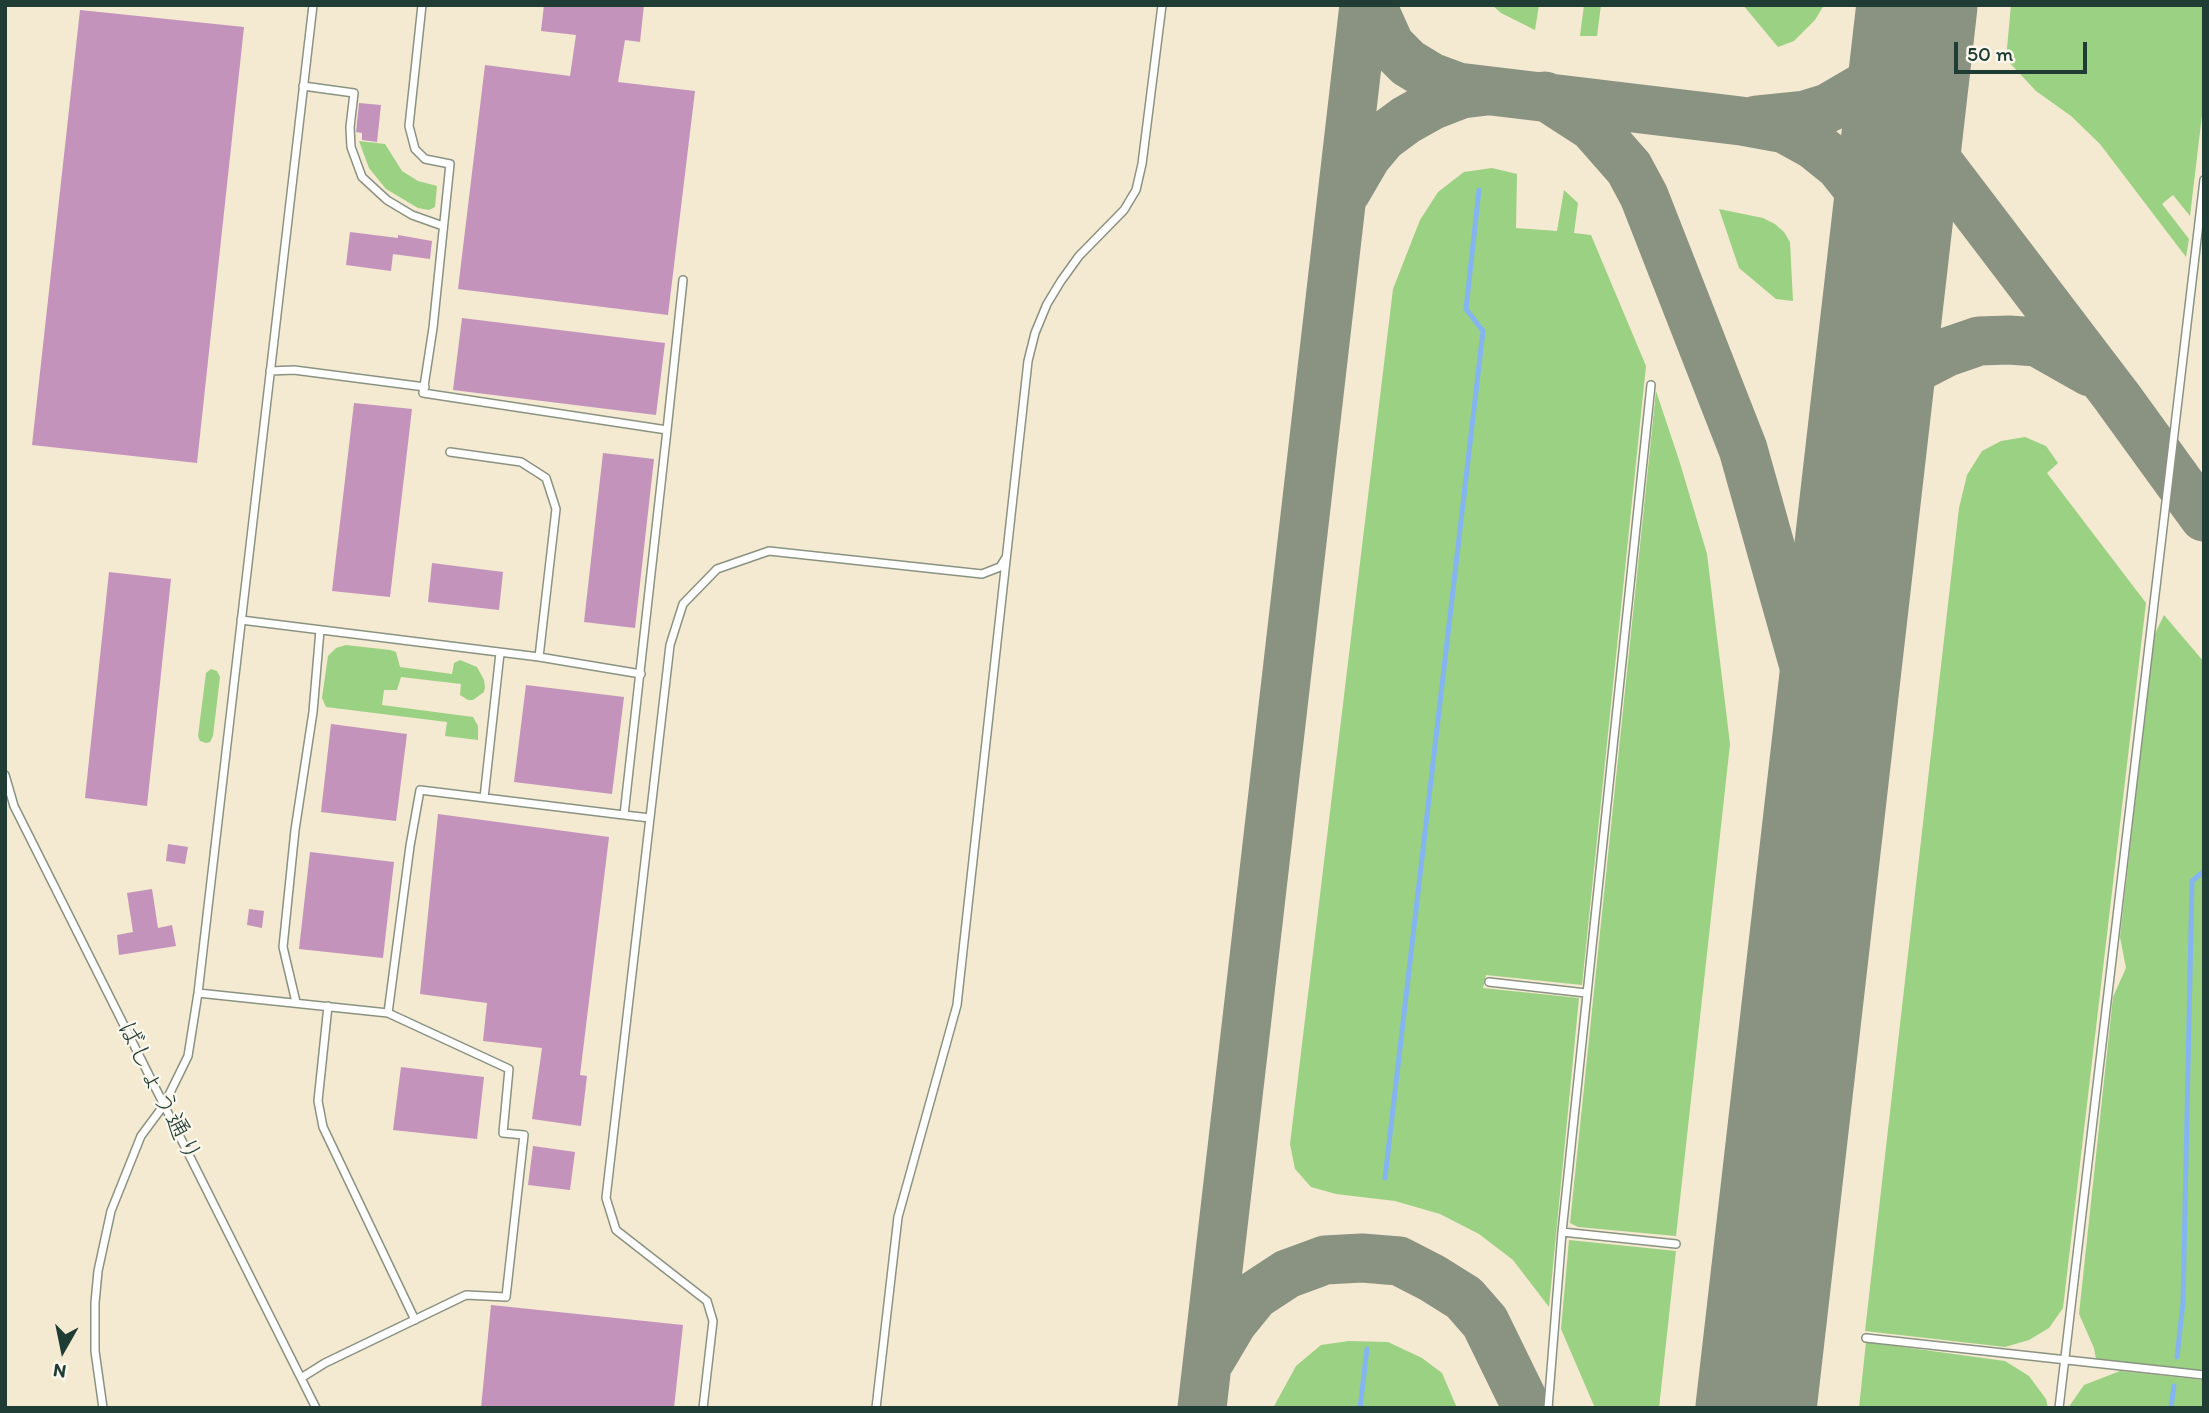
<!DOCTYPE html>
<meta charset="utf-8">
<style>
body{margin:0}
#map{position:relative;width:2209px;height:1413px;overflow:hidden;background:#f4e9d1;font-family:Itim,sans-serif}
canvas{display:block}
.frame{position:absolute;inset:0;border:7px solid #1f3d34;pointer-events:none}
.north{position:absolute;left:28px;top:1315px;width:70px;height:70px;-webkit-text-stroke:5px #fbf7ec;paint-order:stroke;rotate:189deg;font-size:19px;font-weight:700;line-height:28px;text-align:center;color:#1f3d34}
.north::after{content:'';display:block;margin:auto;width:24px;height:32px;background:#1f3d34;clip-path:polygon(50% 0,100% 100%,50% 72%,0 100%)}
.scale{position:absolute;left:1954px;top:42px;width:133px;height:32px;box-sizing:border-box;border:4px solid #1f3d34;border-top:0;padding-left:9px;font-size:21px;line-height:24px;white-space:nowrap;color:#1f3d34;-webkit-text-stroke:5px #fbf7ec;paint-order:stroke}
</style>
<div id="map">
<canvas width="2209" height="1413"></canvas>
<div class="frame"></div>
<div class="north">N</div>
<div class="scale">50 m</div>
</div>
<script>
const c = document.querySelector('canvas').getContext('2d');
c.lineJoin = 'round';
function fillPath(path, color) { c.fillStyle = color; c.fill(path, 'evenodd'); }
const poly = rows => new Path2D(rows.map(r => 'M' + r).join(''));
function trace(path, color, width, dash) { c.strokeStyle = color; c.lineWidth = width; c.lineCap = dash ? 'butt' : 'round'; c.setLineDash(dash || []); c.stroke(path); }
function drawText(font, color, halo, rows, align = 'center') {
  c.font = font + ' Itim,"Klee One",sans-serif'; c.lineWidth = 5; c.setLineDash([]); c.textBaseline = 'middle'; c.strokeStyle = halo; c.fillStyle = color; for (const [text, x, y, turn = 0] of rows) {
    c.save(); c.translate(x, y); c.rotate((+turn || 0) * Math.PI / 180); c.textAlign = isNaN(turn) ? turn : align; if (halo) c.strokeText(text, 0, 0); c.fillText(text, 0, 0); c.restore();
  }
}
fillPath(poly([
 [1492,5,1539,5,1535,30,1501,13],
 [1584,5,1601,5,1597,36,1580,36],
 [1743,5,1824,5,1815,20,1794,41,1778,47],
 [2011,5,2204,5,2204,98,2190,216,2173,195,2162,204,2189,239,2186,257,2100,144,2071,116,2036,91,2006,59],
 [359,141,385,144,402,171,418,181,437,186,435,207,429,210,418,208,386,189,369,168],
 [1492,168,1517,174,1516,228,1557,231,1564,190,1578,203,1574,233,1591,235,1646,366,1582,985,1486,975,1483,988,1579,998,1549,1307,1513,1260,1479,1234,1440,1214,1395,1201,1336,1194,1311,1187,1295,1169,1290,1144,1393,289,1420,220,1438,192,1464,172],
 [1719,209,1763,218,1775,224,1784,232,1790,242,1793,301,1776,299,1739,268],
 [1656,391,1680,463,1707,554,1730,744,1676,1236,1578,1227,1570,1223],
 [2025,437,2046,446,2058,463,2047,473,2146,603,2063,1308,2049,1328,2029,1340,2005,1347,1865,1331,1959,508,1967,475,1982,451,2001,441],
 [2164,615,2204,662,2204,1371,2124,1362,2107,1363,2096,1359,2094,1348,2079,1314,2113,997,2126,968,2120,937,2154,636],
 [346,645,390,650,396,652,400,667,452,674,454,663,460,660,477,667,484,680,485,687,484,692,473,700,468,700,460,695,461,684,401,677,397,690,384,690,382,705,473,717,478,726,478,740,445,736,447,722,326,707,322,698,328,656,336,648],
 [211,669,217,671,220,677,213,736,210,742,206,743,200,741,198,736,206,673],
 [1569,1240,1676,1251,1659,1408,1595,1408,1561,1329],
 [1349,1341,1388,1342,1422,1358,1442,1373,1457,1408,1273,1408,1296,1366,1321,1345],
 [1866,1342,2005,1361,2029,1376,2046,1399,2048,1408,1859,1408],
 [2120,1371,2204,1380,2204,1408,2068,1408,2084,1385]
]), '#9bd182');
trace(poly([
 [1385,1178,1483,331,1466,309,1479,190],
 [2177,1357,2183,1303,2192,881,2204,871],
 [1360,1408,1367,1349],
 [2171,1408,2174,1386]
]), '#85b5f0', 5);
trace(poly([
 [1372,5,1390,45,1408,63,1431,77,1458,87,1741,121,1785,129,1814,145,1839,165,1859,190,1889,244],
 [1545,96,1593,127,1629,168,1644,196,1743,449,1830,759],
 [1905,104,1939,163,2117,397,2204,517],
 [1756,120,1805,115,1828,108,1864,87,1886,69,1912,42],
 [1346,192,1367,156,1383,137,1406,120,1431,106,1462,94,1487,91],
 [1869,418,1896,385,1918,367,1947,352,1979,341,2009,340,2037,342,2090,372],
 [1211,1359,1233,1322,1255,1295,1287,1274,1325,1260,1362,1258,1399,1261,1432,1278,1464,1298,1485,1322,1527,1408],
 [1202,1408,1364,5]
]), '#8a9382', 49);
trace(poly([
 [1756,1408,1917,5]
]), '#8a9382', 121);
fillPath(poly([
 [544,5,644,5,640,42,625,40,618,82,695,91,668,315,458,289,485,65,570,76,576,35,541,31],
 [80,10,244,27,197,463,32,445],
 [359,103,381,105,377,142,362,140,362,133,356,132],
 [350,232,398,238,398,235,432,241,430,259,393,254,391,271,346,265],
 [462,318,665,343,656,415,453,390],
 [354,403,412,409,390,597,332,591],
 [603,453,654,459,635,628,584,622],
 [432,563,503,572,499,610,428,602],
 [109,572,171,579,147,806,85,798],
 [526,685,624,697,612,794,514,782],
 [331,724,407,734,396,821,321,812],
 [438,814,609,837,580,1075,587,1076,581,1126,532,1119,542,1048,483,1041,487,1003,420,994],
 [168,844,188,847,185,864,166,861],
 [310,852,394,862,383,958,299,949],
 [152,889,158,928,172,925,176,946,119,955,117,935,133,932,127,893],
 [249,909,264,911,262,928,247,925],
 [401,1067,484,1077,477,1139,393,1130],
 [533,1146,575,1152,570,1190,528,1185],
 [491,1305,683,1325,674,1408,481,1408]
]), '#c393bc');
const lane = poly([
 [422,5,409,126,415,149,425,159,450,164,433,328,423,393,667,430,624,815,650,818],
 [303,86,354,93,350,127,351,147,362,177,387,200,412,215,443,226],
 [270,371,294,370,425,387],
 [667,430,683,280],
 [450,452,521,462,546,478,556,509,539,657],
 [241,620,539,657,641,674],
 [5,775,14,806,316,1408],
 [484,798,500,653],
 [1489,982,1586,993],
 [198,993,388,1013,509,1069,503,1133,524,1135,506,1297,466,1295,325,1363,301,1378],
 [296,1002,283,947,295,830,313,712,320,630],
 [328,1006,318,1101,323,1127,415,1320],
 [388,1013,410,846,420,790,624,815],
 [1562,1232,1676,1244],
 [1866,1338,2204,1375],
 [103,1408,95,1351,95,1303,98,1271,111,1211,141,1136,164,1105,188,1056,198,993,313,5],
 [703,1408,713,1321,707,1301,616,1230,606,1198,670,645,683,604,717,569,769,551,982,574,1000,567,1005,559],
 [876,1408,898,1217,957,1005,1028,361,1035,333,1047,304,1061,281,1079,256,1124,210,1136,190,1142,164,1162,5],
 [1548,1408,1562,1232,1651,385],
 [2059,1408,2204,180]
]);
trace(lane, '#8a9382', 10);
trace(lane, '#fff', 7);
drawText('26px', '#1f3d34', '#fbf7ec', [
 ["ばしょう通り",158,1092,63]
]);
</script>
